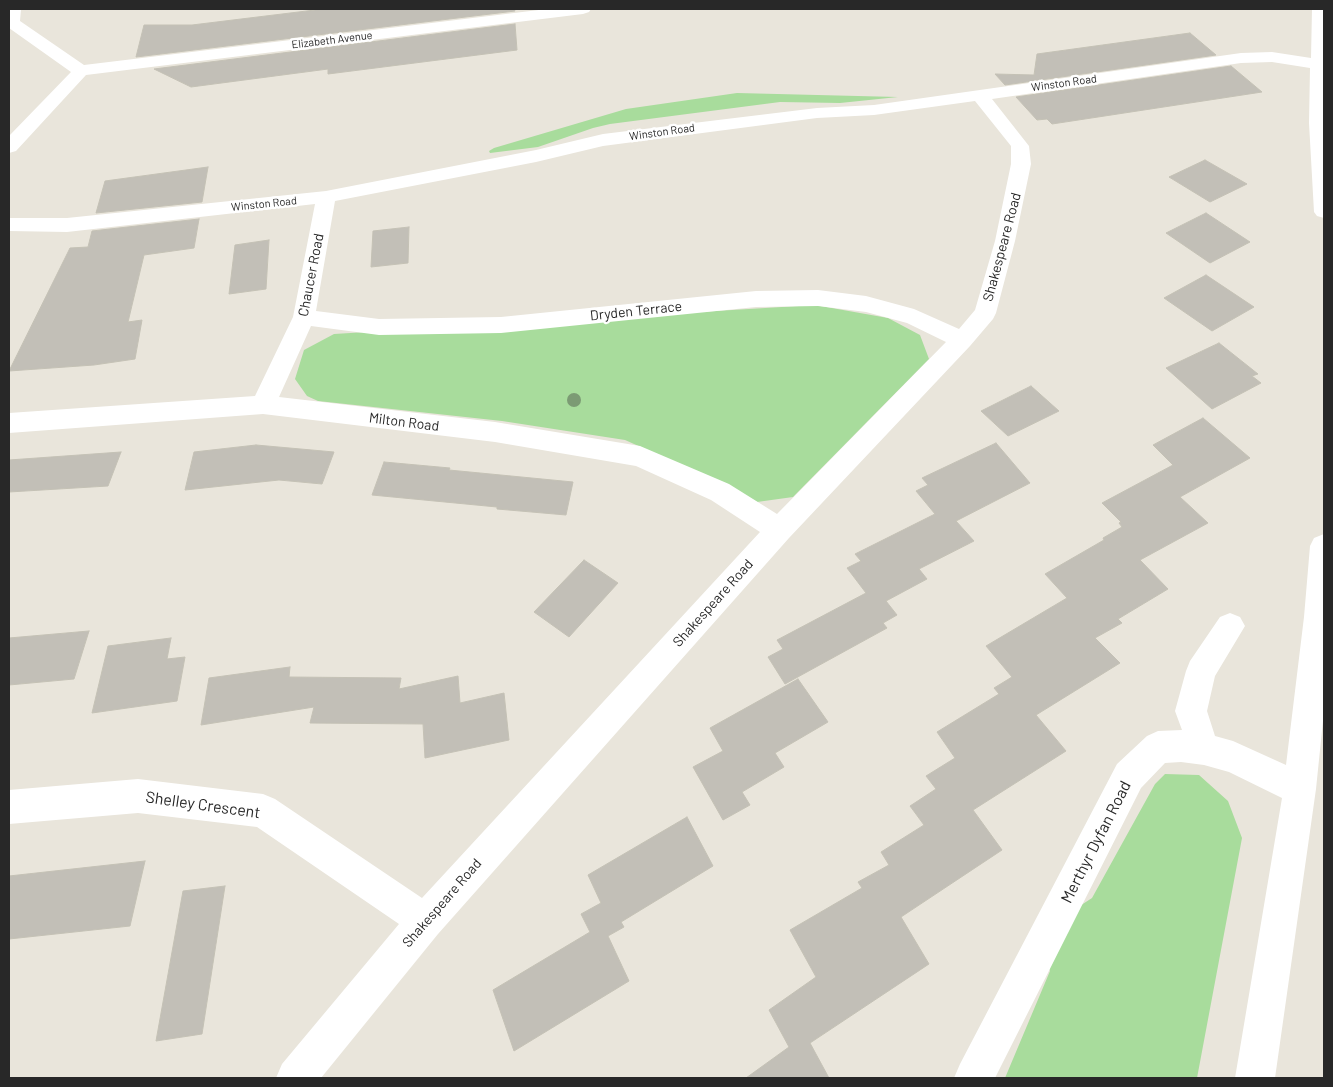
<!DOCTYPE html>
<style>
body{margin:0}
#map{position:relative;width:1333px;height:1087px;overflow:hidden;background:#e9e5db;font-family:Barlow,sans-serif}
canvas{display:block}
.frame{position:absolute;inset:0;border:10px solid #282828;pointer-events:none}
</style>
<div id="map">
<canvas width="1333" height="1087"></canvas>
<div class="frame"></div>
</div>
<script>
const c = document.querySelector('canvas').getContext('2d');
c.lineJoin = 'round';
function fillPath(path, color) { c.fillStyle = color; c.fill(path, 'evenodd'); }
const poly = rows => new Path2D(rows.map(r => 'M' + r).join(''));
function trace(path, color, width, dash) { c.strokeStyle = color; c.lineWidth = width; c.lineCap = dash ? 'butt' : 'round'; c.setLineDash(dash || []); c.stroke(path); }
function drawText(font, color, halo, rows, align = 'center') {
  c.font = font + ' Barlow,sans-serif'; c.lineWidth = 5; c.setLineDash([]); c.textBaseline = 'middle'; c.strokeStyle = halo; c.fillStyle = color; for (const [text, x, y, turn = 0] of rows) {
    c.save(); c.translate(x, y); c.rotate((+turn || 0) * Math.PI / 180); c.textAlign = isNaN(turn) ? turn : align; if (halo) c.strokeText(text, 0, 0); c.fillText(text, 0, 0); c.restore();
  }
}
fillPath(poly([
 [737,93,898,97,840,103,780,102,610,124,593,128,538,147,490,153,489,151,494,148,626,109],
 [815,305,888,318,920,335,929,359,793,497,757,502,729,486,625,440,502,421,318,401,307,396,295,379,304,350,334,334],
 [1165,774,1199,775,1228,801,1242,838,1197,1078,1005,1078,1050,971,1046,960,1066,915,1092,898,1155,784]
]), '#a8dc9c');
const building = poly([
 [323,9,514,9,515,11,136,57,144,25,192,25,323,9],
 [515,24,517,50,328,74,328,69,191,87,154,69,515,24],
 [1190,33,1216,55,1005,85,995,74,1034,75,1037,54,1190,33],
 [1231,66,1262,92,1052,124,1047,119,1037,120,1016,97,1231,66],
 [1205,160,1247,184,1210,202,1169,177,1205,160],
 [208,167,202,202,96,213,105,181,208,167],
 [1206,213,1250,242,1210,263,1166,233,1206,213],
 [199,219,194,248,144,255,128,322,142,320,135,359,94,365,9,371,70,248,88,247,92,231,199,219],
 [409,227,408,263,371,267,373,231,409,227],
 [269,240,266,289,229,294,235,245,269,240],
 [1206,275,1254,307,1212,331,1164,298,1206,275],
 [1219,343,1258,374,1252,376,1261,383,1212,409,1166,368,1219,343],
 [1031,386,1059,411,1008,436,981,411,1031,386],
 [1203,418,1250,458,1180,497,1208,523,1140,560,1168,589,1118,619,1122,623,1095,638,1120,663,1036,715,1066,751,973,810,1002,850,901,917,929,964,810,1043,829,1078,746,1078,789,1047,769,1010,816,977,790,930,862,888,858,882,889,865,881,852,924,825,910,806,936,789,926,776,955,758,937,732,999,694,994,688,1012,677,986,646,1067,598,1045,574,1104,540,1103,538,1122,527,1119,523,1121,522,1102,503,1173,465,1153,445,1203,418],
 [996,443,1030,483,956,521,974,541,919,569,927,579,886,601,897,615,883,623,887,628,785,684,768,657,783,649,777,640,866,593,847,568,861,561,855,554,935,514,916,491,928,485,922,478,996,443],
 [256,445,334,452,322,484,279,480,185,490,194,452,256,445],
 [121,452,108,486,9,492,9,460,121,452],
 [384,462,450,468,449,470,573,482,566,515,497,509,497,507,372,495,384,462],
 [584,560,618,583,569,637,534,612,584,560],
 [89,631,74,679,9,685,9,638,89,631],
 [171,638,167,659,185,657,177,701,92,713,108,646,171,638],
 [290,667,289,677,401,678,399,689,458,676,460,703,504,693,509,740,425,758,423,724,310,723,314,707,201,725,209,678,290,667],
 [798,679,828,722,775,753,784,767,742,792,750,805,723,820,693,767,723,751,710,728,798,679],
 [687,817,713,866,621,922,624,927,608,936,629,981,514,1051,493,990,590,932,581,914,601,903,588,875,687,817],
 [145,861,130,926,9,939,9,876,145,861],
 [225,886,202,1034,156,1041,183,891,225,886]
]);
fillPath(building, '#c2bfb7');
trace(building, '#c4c1b5', 1);
fillPath(poly([
 [9,9,21,9,20,21,84,65,547,9,591,9,589,12,583,14,86,75,16,151,9,153,9,136,71,72,9,28,9,9],
 [1312,9,1324,9,1324,218,1317,216,1314,212,1309,123,1310,68,1272,62,1241,63,992,99,1029,146,1031,164,1015,241,996,313,993,319,970,346,789,538,438,934,321,1078,276,1078,282,1064,399,924,257,827,138,813,9,824,9,790,138,779,263,794,275,799,422,898,760,532,711,500,636,466,495,442,263,414,9,433,9,413,255,396,293,317,315,204,67,232,9,231,9,218,67,218,326,191,536,150,603,134,817,108,874,105,1241,53,1272,52,1311,58,1312,9],
 [975,101,1011,146,1011,164,995,241,975,310,959,329,914,309,866,296,818,290,756,291,501,317,379,319,316,311,335,201,536,162,603,146,817,118,874,115,975,101],
 [818,306,866,312,907,323,946,342,777,514,729,484,640,446,495,422,279,397,311,326,379,335,501,333,756,307,818,306],
 [1324,534,1324,711,1316,789,1275,1078,1235,1078,1282,798,1229,772,1204,765,1181,762,1165,763,1141,788,995,1078,954,1078,960,1064,1117,764,1147,736,1158,731,1182,730,1175,711,1186,671,1190,661,1220,617,1230,613,1240,617,1245,626,1215,676,1207,711,1215,736,1233,741,1286,765,1304,617,1310,546,1314,538,1324,534]
]), '#fff');
c.fillStyle = '#7c9b74';
for (const [x, y] of [
 [574,400]
]) { c.beginPath(); c.arc(x, y, 7, 0, 2 * Math.PI); c.fill(); }
drawText('11px', '#282828', '#fff', [
 ["Elizabeth Avenue",332,40,-7],
 ["Winston Road",1064,83,-8],
 ["Winston Road",662,132,-8],
 ["Winston Road",264,204,-6]
]);
drawText('14px', '#282828', '#fff', [
 ["Shakespeare Road",1002,247,-75],
 ["Chaucer Road",311,275,-79],
 ["Dryden Terrace",636,311,-6],
 ["Milton Road",404,422,7],
 ["Shakespeare Road",713,603,-48],
 ["Shakespeare Road",442,903,-49]
]);
drawText('16px', '#282828', '#fff', [
 ["Shelley Crescent",203,805,8],
 ["Merthyr Dyfan Road",1096,842,-63]
]);
</script>
